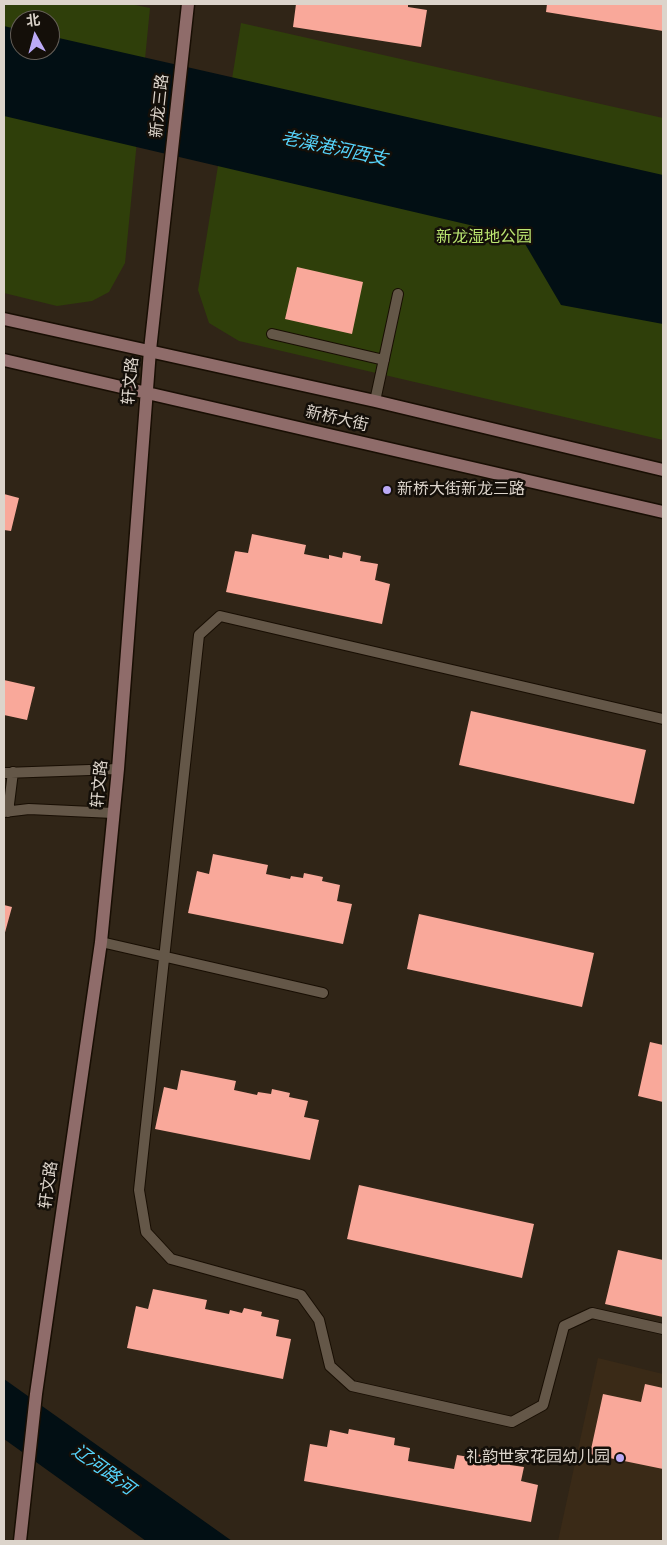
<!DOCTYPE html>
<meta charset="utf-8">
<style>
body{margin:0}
#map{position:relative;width:667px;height:1545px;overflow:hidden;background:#302517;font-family:"Fira Sans","Noto Sans SC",sans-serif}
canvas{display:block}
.frame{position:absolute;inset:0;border:5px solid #dcd4cb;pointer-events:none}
.north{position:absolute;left:10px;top:10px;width:50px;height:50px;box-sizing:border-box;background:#140f09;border:1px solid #645e57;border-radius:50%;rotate:353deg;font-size:14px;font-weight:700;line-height:20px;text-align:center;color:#dcd4cb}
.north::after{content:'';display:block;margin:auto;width:18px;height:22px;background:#bbaaf6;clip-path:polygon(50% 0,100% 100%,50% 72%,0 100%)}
</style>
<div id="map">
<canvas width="667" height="1545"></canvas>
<div class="frame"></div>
<div class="north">北</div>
</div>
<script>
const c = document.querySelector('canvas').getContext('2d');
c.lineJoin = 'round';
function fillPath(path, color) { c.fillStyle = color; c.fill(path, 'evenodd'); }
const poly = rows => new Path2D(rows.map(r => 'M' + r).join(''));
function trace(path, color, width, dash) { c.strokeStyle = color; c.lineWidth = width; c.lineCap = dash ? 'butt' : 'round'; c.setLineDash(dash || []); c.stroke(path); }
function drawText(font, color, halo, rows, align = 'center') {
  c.font = font + ' "Fira Sans","Noto Sans SC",sans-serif'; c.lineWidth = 5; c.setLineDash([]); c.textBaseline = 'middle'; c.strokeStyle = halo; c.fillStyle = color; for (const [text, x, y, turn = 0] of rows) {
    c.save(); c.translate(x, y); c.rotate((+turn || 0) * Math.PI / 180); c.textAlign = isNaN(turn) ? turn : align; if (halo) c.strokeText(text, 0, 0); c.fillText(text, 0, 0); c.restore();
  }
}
fillPath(poly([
 [598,1358,663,1374,663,1541,558,1541]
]), '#3a2a17');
fillPath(poly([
 [4,4,130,4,150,8,125,263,109,292,92,301,57,306,4,293],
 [20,20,50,20,50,50,20,50],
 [241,23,663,118,663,440,239,341,209,323,198,290]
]), '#2f3f0a');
fillPath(poly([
 [4,26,20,30,20,50,50,50,50,36,663,175,663,324,561,305,521,237,4,116],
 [4,1379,232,1541,146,1541,4,1439]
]), '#020f14');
fillPath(poly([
 [296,4,408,4,408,7,427,10,421,47,293,27],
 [547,4,663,4,663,31,546,12],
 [297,267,363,282,352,334,285,319],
 [4,494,19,498,11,531,4,530],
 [252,534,306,545,304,554,329,559,329,555,342,558,343,552,361,556,360,561,378,564,375,580,390,584,382,624,226,592,235,551,248,553],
 [4,680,35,687,27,720,4,715],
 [471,711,646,750,634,804,459,765],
 [213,854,268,865,266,874,290,879,291,876,303,878,304,873,323,877,322,881,340,885,337,901,352,904,343,944,188,913,197,871,209,874],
 [4,905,12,907,4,936],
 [419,914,594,953,582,1007,407,969],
 [650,1042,663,1045,663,1102,638,1096],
 [181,1070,236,1081,234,1090,257,1095,258,1092,271,1094,272,1089,290,1093,289,1097,308,1101,304,1117,319,1120,310,1160,155,1129,164,1087,177,1090],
 [359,1185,534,1224,522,1278,347,1239],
 [618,1250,663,1260,663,1317,605,1304],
 [153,1289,207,1300,205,1309,229,1314,230,1310,242,1313,244,1308,262,1312,261,1316,279,1320,276,1336,291,1339,283,1379,127,1348,136,1306,148,1309],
 [645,1384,663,1388,663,1469,590,1454,603,1394,641,1402],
 [349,1429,395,1438,394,1445,410,1448,408,1461,454,1469,457,1455,469,1457,470,1453,510,1460,510,1465,524,1467,521,1481,538,1485,531,1522,304,1481,310,1444,327,1447,330,1430,348,1434]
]), '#f9a89a');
const lane = poly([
 [272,334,384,360],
 [375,401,398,294],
 [663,719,220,616,199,635,139,1190,146,1232,171,1259,301,1295,319,1320,330,1366,352,1386,512,1422,543,1405,564,1326,592,1313,663,1329],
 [4,773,118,769],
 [4,812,29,809,113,813],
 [8,812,13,772],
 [101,942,323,993]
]);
const secondary = poly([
 [4,319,375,401,663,470],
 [4,360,663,512],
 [20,1541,36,1394,101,942,118,769,150,350,188,4]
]);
trace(lane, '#180e03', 12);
trace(secondary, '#180e03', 15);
trace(lane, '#645748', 10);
trace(secondary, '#8f6c6a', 12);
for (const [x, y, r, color] of [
 [387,490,5,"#bbaaf6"],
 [620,1458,5,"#bbaaf6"]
]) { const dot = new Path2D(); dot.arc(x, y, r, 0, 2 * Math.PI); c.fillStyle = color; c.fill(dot); trace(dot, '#140f09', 2); }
drawText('16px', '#dcd4cb', '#140f09', [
 ["新龙三路",160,106,-84],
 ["轩文路",131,381,-85],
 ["新桥大街",337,419,13],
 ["轩文路",100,784,-85],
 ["轩文路",49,1185,-82]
]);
drawText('16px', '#bce771', '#140f09', [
 ["新龙湿地公园",484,238]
]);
drawText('16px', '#dcd4cb', '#140f09', [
 ["新桥大街新龙三路",397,490],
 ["礼韵世家花园幼儿园",610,1458,"right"]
], 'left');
drawText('italic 18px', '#56d4fc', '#140f09', [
 ["老澡港河西支",334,149,12],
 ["辽河路河",103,1470,36]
]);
</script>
